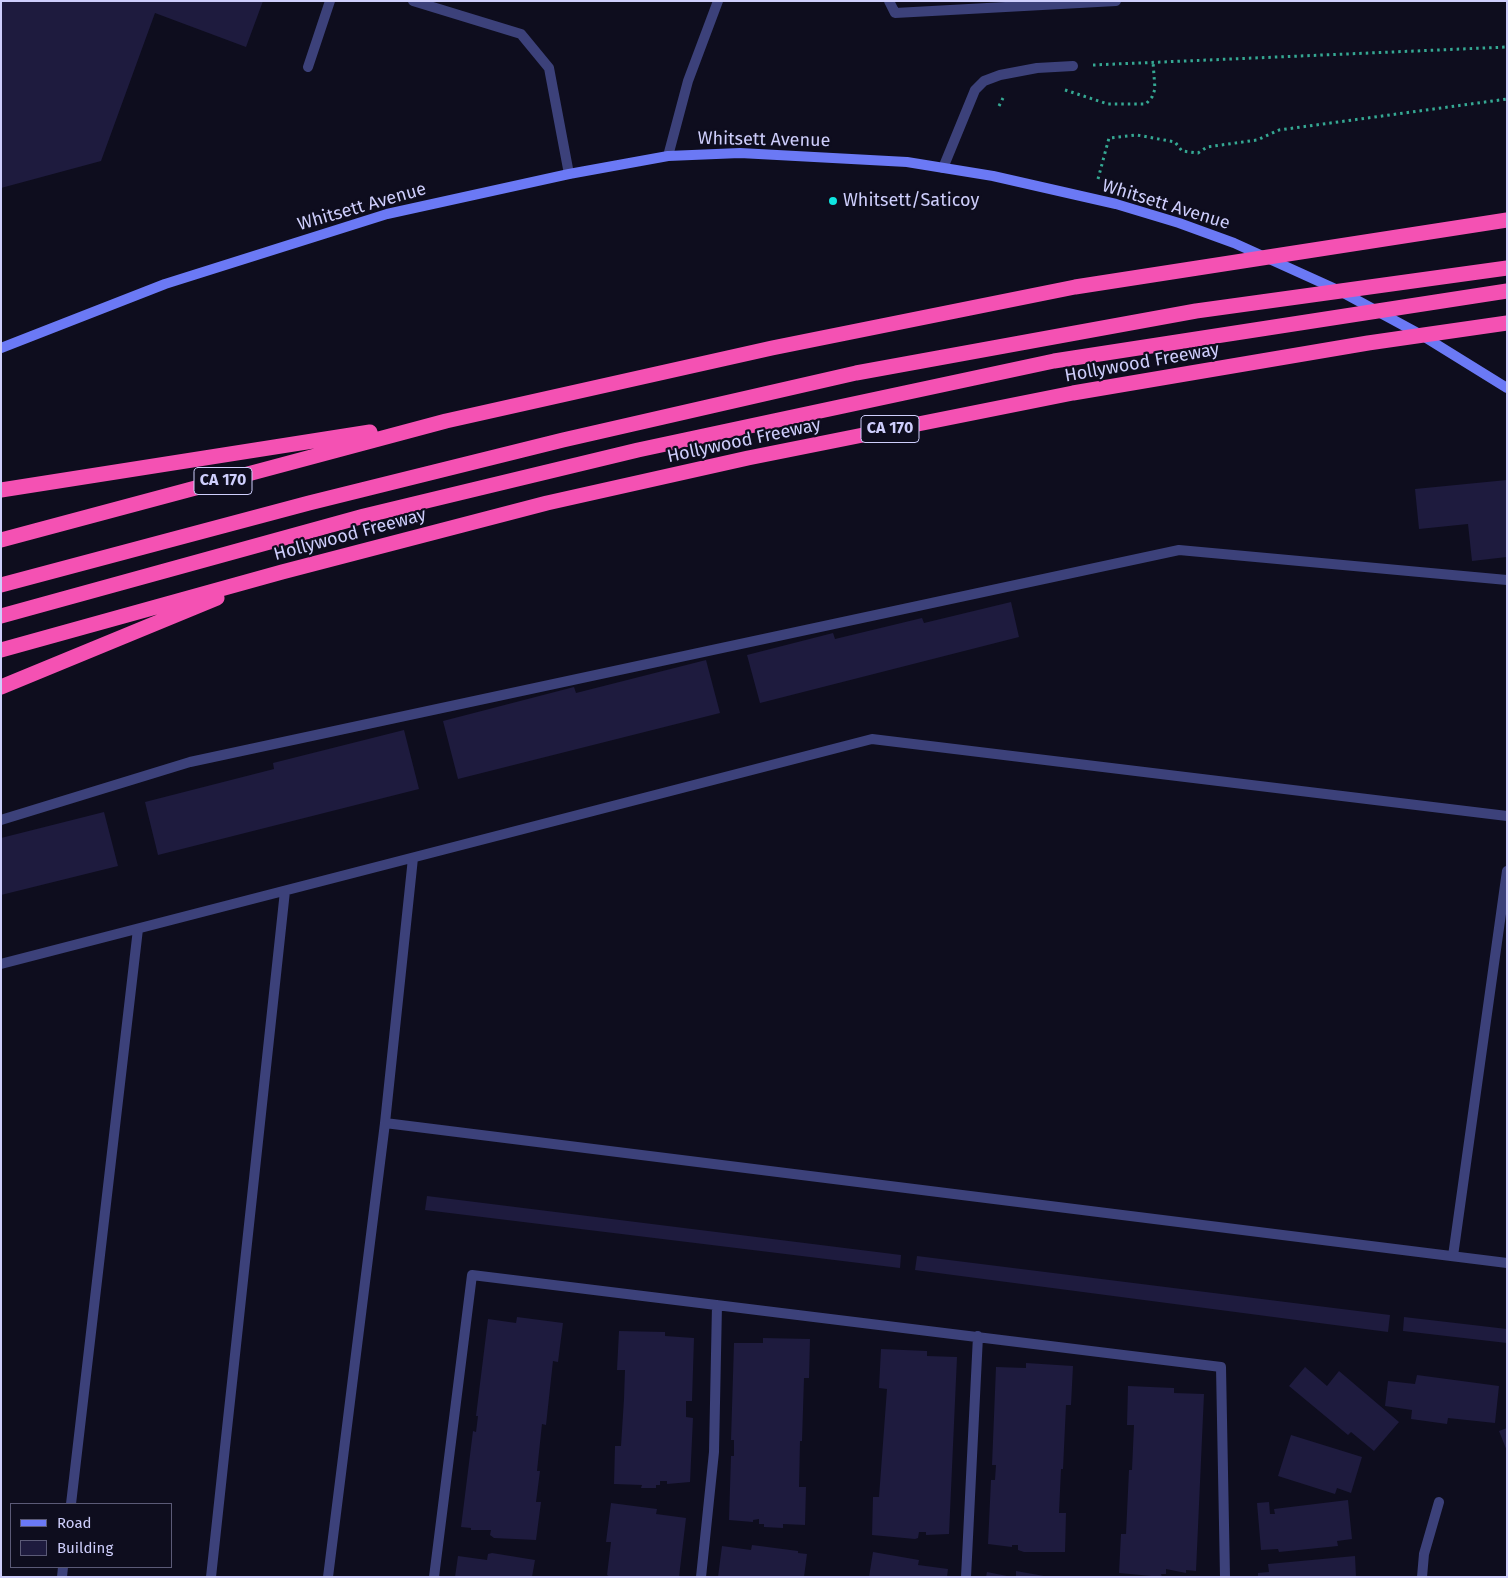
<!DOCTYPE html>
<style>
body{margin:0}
#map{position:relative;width:1508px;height:1578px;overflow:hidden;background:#0e0d1e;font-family:"Fira Sans",sans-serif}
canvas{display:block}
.frame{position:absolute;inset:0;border:2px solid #cecefc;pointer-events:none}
.legend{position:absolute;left:10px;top:1503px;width:162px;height:65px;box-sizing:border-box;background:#0e0d1e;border:1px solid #5b5a77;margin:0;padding:6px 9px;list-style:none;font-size:15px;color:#cecefc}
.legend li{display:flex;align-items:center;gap:10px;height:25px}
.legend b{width:25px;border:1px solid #5b5a77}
</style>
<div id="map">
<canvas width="1508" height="1578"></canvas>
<div class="frame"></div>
<ul class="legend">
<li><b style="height:6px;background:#6b79f5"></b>Road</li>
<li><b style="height:14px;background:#1e1b3e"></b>Building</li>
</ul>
</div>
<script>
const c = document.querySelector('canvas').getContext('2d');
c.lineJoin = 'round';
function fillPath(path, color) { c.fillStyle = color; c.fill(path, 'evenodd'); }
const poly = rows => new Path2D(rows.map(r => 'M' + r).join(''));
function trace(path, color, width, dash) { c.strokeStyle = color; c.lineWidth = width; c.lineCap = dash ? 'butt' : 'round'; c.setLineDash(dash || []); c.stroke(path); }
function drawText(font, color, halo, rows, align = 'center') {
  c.font = font + ' "Fira Sans",sans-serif'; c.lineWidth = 4.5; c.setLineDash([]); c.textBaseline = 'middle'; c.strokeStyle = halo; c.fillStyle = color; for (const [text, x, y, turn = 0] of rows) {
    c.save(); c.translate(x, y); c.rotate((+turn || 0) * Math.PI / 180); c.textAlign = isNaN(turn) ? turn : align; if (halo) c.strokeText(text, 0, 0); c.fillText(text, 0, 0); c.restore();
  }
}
fillPath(poly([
 [1,1,263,1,246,47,155,13,101,161,1,188],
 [1507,480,1507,557,1472,561,1468,524,1419,529,1415,489],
 [1011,602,1019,637,760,703,747,655,833,633,835,639,922,618,924,623],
 [706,660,720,713,458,779,443,721,574,687,576,693],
 [404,730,419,789,158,855,145,802,274,769,273,763],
 [104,812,118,866,1,895,1,838],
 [427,1196,901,1255,900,1268,425,1210],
 [917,1256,1390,1315,1388,1332,915,1270],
 [517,1317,563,1323,558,1362,553,1361,546,1425,542,1424,537,1471,540,1471,536,1502,541,1502,536,1540,494,1538,490,1535,491,1530,471,1530,471,1528,461,1527,473,1431,476,1432,478,1416,476,1416,488,1319,516,1323],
 [1404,1317,1507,1329,1507,1343,1403,1331],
 [619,1331,665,1332,665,1336,694,1338,692,1401,686,1401,686,1417,693,1418,690,1482,667,1484,667,1481,660,1481,660,1485,656,1485,656,1488,641,1488,642,1485,614,1484,615,1446,621,1446,624,1399,625,1370,617,1370],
 [763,1338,810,1339,809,1378,804,1378,802,1441,800,1441,799,1487,806,1487,805,1525,783,1524,783,1528,764,1527,764,1524,759,1524,759,1519,753,1520,753,1522,729,1520,731,1456,734,1456,734,1440,731,1440,734,1343,763,1343],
 [881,1349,927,1351,927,1356,957,1357,949,1534,926,1535,926,1532,919,1532,918,1538,915,1539,872,1535,873,1497,879,1497,887,1389,879,1388],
 [1026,1363,1073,1366,1071,1405,1066,1405,1063,1469,1061,1469,1059,1513,1066,1513,1065,1552,1024,1552,1018,1550,1018,1545,1012,1545,1012,1547,988,1544,991,1480,995,1480,996,1465,992,1465,996,1367,1026,1368],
 [1305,1367,1327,1386,1339,1371,1399,1422,1374,1451,1351,1432,1348,1435,1289,1386],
 [1417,1375,1499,1386,1495,1423,1448,1418,1447,1424,1411,1419,1412,1410,1385,1406,1388,1381,1415,1384],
 [1128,1386,1174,1388,1174,1393,1204,1394,1196,1571,1186,1570,1186,1573,1166,1569,1166,1574,1161,1574,1162,1577,1119,1573,1121,1534,1126,1534,1129,1470,1132,1470,1134,1425,1127,1425],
 [1507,1428,1507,1451,1499,1431],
 [1291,1435,1362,1457,1351,1493,1337,1488,1335,1494,1278,1476],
 [1348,1500,1352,1539,1337,1541,1338,1546,1279,1552,1278,1549,1261,1550,1257,1503,1269,1502,1270,1514,1275,1514,1274,1509],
 [611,1503,657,1509,656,1514,686,1518,679,1577,610,1577,607,1575,611,1542,606,1542],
 [752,1545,798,1551,798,1553,807,1554,804,1577,718,1577,722,1546,751,1550],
 [873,1552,919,1560,918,1565,948,1569,947,1577,869,1577],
 [492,1553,535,1560,532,1577,455,1577,458,1556,487,1560,488,1554],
 [1355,1556,1356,1577,1258,1577,1258,1573,1269,1572,1268,1564],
 [1016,1571,1044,1576,1044,1577,1016,1577],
 [987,1572,1007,1576,1007,1577,986,1577]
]), '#1e1b3e');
trace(poly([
 [1093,65,1507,47],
 [1065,90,1108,104,1146,104,1152,97,1155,89,1153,62],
 [999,106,1003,98],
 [1098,179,1109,138,1137,135,1175,142,1182,151,1198,153,1207,147,1257,140,1279,130,1507,99]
]), '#35a893', 3, [2.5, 4]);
trace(poly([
 [413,1,521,34,549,68,569,174],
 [889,1,895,13,1116,1],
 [308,67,330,1],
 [943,168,975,90,984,81,1000,75,1037,68,1073,66],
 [1,820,190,762,1179,550,1507,580],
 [1,964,872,739,1507,816],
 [385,1123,1507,1263],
 [1453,1256,1507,871],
 [71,1504,138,929],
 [62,1577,63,1567],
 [211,1577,285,891],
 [328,1577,385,1123,413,858],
 [434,1577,472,1275,1221,1367,1225,1577],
 [701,1577,714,1452,717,1305],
 [966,1577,978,1336]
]), '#3c417a', 10);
trace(poly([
 [1422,1577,1424,1554,1439,1502]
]), '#3c417a', 10);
trace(poly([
 [668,156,688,81,718,1]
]), '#3c417a', 10);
trace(poly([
 [1,348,165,284,387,214,569,174,668,156,740,153,907,162,993,176,1116,204,1179,223,1234,243,1340,291,1423,336,1507,388]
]), '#6b79f5', 10);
trace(poly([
 [1,490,370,432],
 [1,540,446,421,772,348,1075,287,1507,220],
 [1,585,309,503,563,440,856,373,1196,311,1507,268],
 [1,616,364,516,638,450,1054,361,1507,291],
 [1,650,282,572,547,503,748,458,1073,393,1368,343,1507,323],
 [1,687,217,598]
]), '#f451b3', 15);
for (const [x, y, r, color] of [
 [833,201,5,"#0fe6e1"]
]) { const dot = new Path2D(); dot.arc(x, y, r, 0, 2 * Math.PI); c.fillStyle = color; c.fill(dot); trace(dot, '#0e0d1e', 2); }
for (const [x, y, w] of [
 [890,429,58],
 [223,481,58]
]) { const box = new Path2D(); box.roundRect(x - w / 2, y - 13.5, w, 27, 4); c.fillStyle = '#0e0d1e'; c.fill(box); trace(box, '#cecefc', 1); }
drawText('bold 16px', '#cecefc', null, [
 ["CA 170",890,429],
 ["CA 170",223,481]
]);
drawText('18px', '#cecefc', '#0e0d1e', [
 ["Whitsett Avenue",764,140,1],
 ["Whitsett Avenue",1166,205,17],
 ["Whitsett Avenue",362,207,-16],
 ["Hollywood Freeway",1142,363,-10],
 ["Hollywood Freeway",744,441,-12],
 ["Hollywood Freeway",350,535,-15]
]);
drawText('18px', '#cecefc', '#0e0d1e', [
 ["Whitsett/Saticoy",843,201]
], 'left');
</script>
